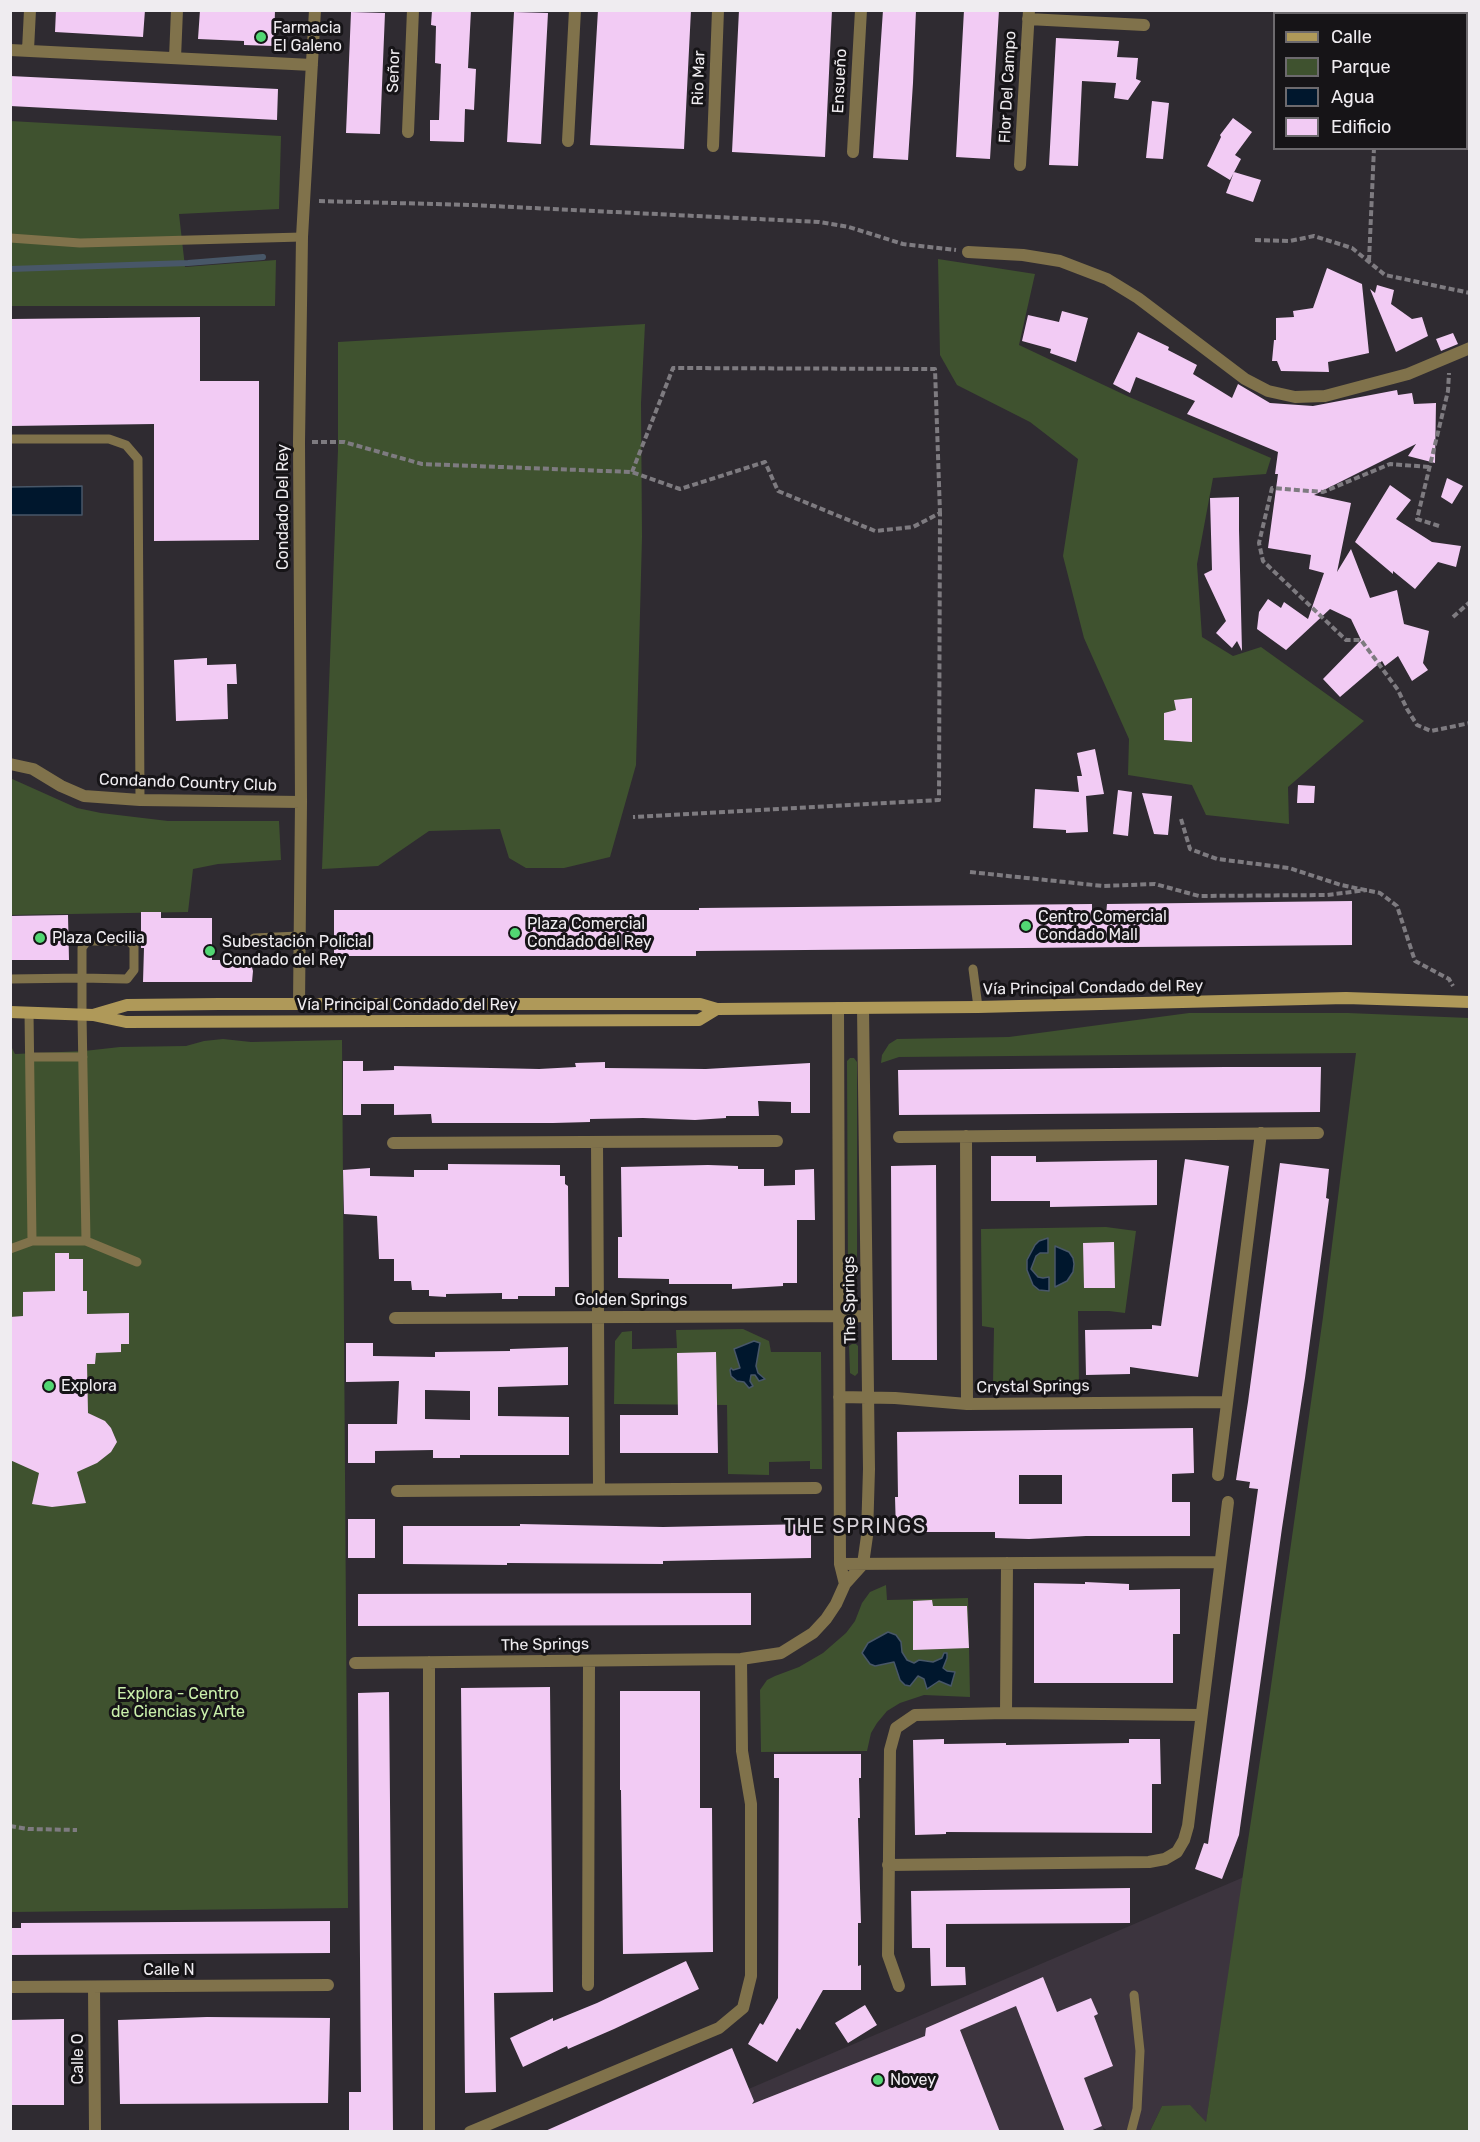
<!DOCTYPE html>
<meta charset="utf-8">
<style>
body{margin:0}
#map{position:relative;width:1480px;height:2142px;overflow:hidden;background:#2f2b31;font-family:Rubik,sans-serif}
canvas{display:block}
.frame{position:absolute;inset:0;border:12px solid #efecf0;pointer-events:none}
.legend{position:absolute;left:1273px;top:12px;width:195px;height:138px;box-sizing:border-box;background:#161417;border:2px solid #6d6a6e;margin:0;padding:8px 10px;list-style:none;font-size:18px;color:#efecf0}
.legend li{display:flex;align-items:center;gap:12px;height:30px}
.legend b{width:30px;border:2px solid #6d6a6e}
</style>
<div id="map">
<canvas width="1480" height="2142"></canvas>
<div class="frame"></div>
<ul class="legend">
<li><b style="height:8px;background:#af9959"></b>Calle</li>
<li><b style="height:16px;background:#3f522f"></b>Parque</li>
<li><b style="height:16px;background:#00172d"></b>Agua</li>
<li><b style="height:16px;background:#f2cbf4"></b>Edificio</li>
</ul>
</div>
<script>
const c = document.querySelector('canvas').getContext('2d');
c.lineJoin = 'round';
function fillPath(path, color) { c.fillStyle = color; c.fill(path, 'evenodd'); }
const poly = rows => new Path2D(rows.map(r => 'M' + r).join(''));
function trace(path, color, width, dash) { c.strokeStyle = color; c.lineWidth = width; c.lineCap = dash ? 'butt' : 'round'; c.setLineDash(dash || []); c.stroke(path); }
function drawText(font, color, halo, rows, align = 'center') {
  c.font = font + ' Rubik,sans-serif'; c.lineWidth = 6; c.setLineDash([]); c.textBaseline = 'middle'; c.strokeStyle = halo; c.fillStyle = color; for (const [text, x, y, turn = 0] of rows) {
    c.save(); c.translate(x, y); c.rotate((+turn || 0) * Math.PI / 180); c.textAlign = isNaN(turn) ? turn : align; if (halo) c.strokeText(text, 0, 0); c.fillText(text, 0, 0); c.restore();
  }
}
fillPath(poly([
 [1244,1877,1206,2123,1197,2112,1162,2106,1150,2131,1107,2131,1103,2127,1104,2131,648,2132]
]), '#3c343e');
fillPath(poly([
 [10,121,281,136,279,209,179,214,185,267,276,260,275,306,11,306],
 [938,259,1035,274,1019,345,1127,396,1271,458,1266,474,1213,478,1197,564,1202,637,1233,656,1261,647,1364,721,1288,787,1289,824,1206,815,1192,785,1128,775,1129,739,1084,638,1063,556,1078,459,1030,422,957,385,940,355],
 [645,324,641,403,642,537,636,765,610,857,564,868,526,868,509,858,500,829,429,831,378,866,322,869,338,450,338,342],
 [10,778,77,808,101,813,168,821,279,821,281,860,218,864,193,869,188,912,11,915],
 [1189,1013,1348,1013,1469,1018,1469,2131,1150,2131,1162,2106,1190,2105,1206,2122,1269,1700,1323,1317,1356,1053,899,1057,881,1063,882,1055,889,1044,897,1039,1009,1037],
 [223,1039,251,1042,342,1040,348,1908,11,1912,10,1044,15,1054,84,1051,120,1047,186,1046,204,1041],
 [850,1058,854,1058,857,1062,857,1277,855,1281,850,1281,848,1276,847,1061],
 [1106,1227,1136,1231,1125,1313,1109,1311,1078,1311,1079,1385,993,1384,994,1328,982,1326,981,1229],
 [743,1329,769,1341,771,1352,821,1352,822,1469,810,1469,810,1461,769,1462,769,1475,728,1474,727,1405,614,1404,615,1341,622,1332,632,1331,632,1349,677,1348,676,1330],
 [852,1344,856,1344,858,1346,858,1373,855,1376,850,1373,849,1346],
 [886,1585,887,1600,968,1598,970,1697,924,1695,900,1703,887,1711,877,1723,871,1733,867,1751,761,1752,760,1690,767,1680,775,1676,799,1667,823,1653,846,1633,855,1621,862,1603,870,1592]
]), '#3f522f');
const water = poly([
 [82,486,82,515,11,515,11,487,82,486],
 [1048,1238,1048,1253,1040,1253,1036,1256,1031,1269,1038,1277,1043,1278,1049,1277,1049,1291,1039,1290,1033,1285,1027,1270,1027,1260,1035,1245,1039,1241,1048,1238],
 [1055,1246,1069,1252,1073,1258,1074,1264,1073,1272,1067,1281,1055,1287,1055,1246],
 [754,1341,760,1343,756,1366,758,1373,765,1379,759,1381,755,1375,751,1375,750,1381,753,1386,749,1388,744,1382,737,1381,731,1376,730,1370,731,1368,733,1370,740,1368,734,1349,754,1341],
 [888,1632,896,1635,901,1642,902,1652,907,1660,914,1663,919,1660,933,1662,942,1658,944,1653,947,1653,947,1658,943,1668,947,1671,955,1672,951,1686,939,1681,927,1689,924,1679,918,1676,910,1686,905,1685,900,1680,894,1662,875,1666,870,1664,862,1653,868,1643,888,1632]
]);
fillPath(water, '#00172d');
trace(water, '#485768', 1.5);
trace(poly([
 [10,269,188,263,263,257]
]), '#485768', 6);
fillPath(poly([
 [56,10,145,10,143,37,55,32],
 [200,10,275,10,274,46,244,45,244,41,198,39],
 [432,10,471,10,468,68,476,69,474,110,465,109,464,142,430,141,430,120,439,120,441,64,435,63,436,26,431,25],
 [598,10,691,10,684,149,590,145],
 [739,10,832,10,825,157,732,152],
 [883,10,916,10,913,83,908,160,873,158],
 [964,10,999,10,990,159,956,157],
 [351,12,385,13,380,134,346,133],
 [514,12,548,13,541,144,507,142],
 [1056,38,1119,41,1117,57,1138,58,1136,79,1141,81,1128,100,1114,98,1116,83,1082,81,1078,166,1049,165],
 [10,76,278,89,277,120,10,106],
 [1152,101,1169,103,1163,159,1146,158],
 [1233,118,1252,132,1235,155,1241,159,1230,180,1207,166,1221,137,1220,135],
 [1234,172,1261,180,1253,202,1226,193],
 [1327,268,1362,284,1369,353,1328,362,1329,372,1281,371,1277,361,1272,361,1274,340,1276,340,1276,318,1294,317,1293,311,1313,308],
 [1377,285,1394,290,1391,304,1412,319,1422,317,1428,336,1396,352,1370,289,1375,293],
 [1062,311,1088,318,1076,362,1050,353,1051,349,1022,341,1028,315,1059,322],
 [200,317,200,381,259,381,259,540,154,541,154,424,10,426,10,319],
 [1138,332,1169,347,1168,350,1197,365,1193,374,1232,398,1238,384,1270,403,1313,406,1397,390,1398,395,1412,393,1414,404,1436,403,1435,463,1408,456,1416,444,1314,495,1351,503,1337,572,1351,549,1370,598,1397,590,1404,624,1429,631,1423,663,1428,670,1412,681,1398,656,1385,666,1382,661,1340,697,1323,679,1361,640,1351,619,1330,609,1286,650,1257,629,1259,612,1268,599,1281,608,1284,602,1308,619,1324,573,1309,569,1311,555,1268,548,1278,474,1275,474,1278,452,1187,414,1195,401,1136,377,1130,393,1113,384],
 [1453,333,1458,344,1441,351,1436,339],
 [1447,478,1463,486,1452,504,1441,497],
 [1390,485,1411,500,1396,519,1432,542,1461,546,1456,567,1438,562,1415,589,1393,571,1393,574,1355,542],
 [1239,497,1239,530,1242,651,1237,641,1232,648,1216,633,1226,621,1204,574,1212,570,1210,498],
 [207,658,207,665,236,664,237,684,227,684,228,719,176,721,174,660],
 [1192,698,1192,742,1164,740,1164,713,1176,710,1174,700],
 [1095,749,1104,794,1086,796,1088,832,1066,833,1066,830,1033,828,1035,789,1079,792,1077,776,1082,776,1077,753],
 [1298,785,1315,786,1314,803,1297,803],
 [1118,790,1132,792,1128,836,1113,834],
 [1142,793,1172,796,1168,835,1154,834],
 [1352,901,1352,945,696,951,696,956,334,956,334,910,699,910,699,908,1092,904,1092,915,1106,915,1107,904],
 [141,912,161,912,161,918,212,918,212,960,250,960,253,971,252,982,143,982,144,948,141,948],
 [68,915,69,960,10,960,10,916],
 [343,1061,363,1061,363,1071,394,1070,394,1066,539,1069,576,1067,575,1063,605,1062,605,1068,706,1069,810,1063,810,1113,791,1113,791,1102,758,1101,759,1116,726,1116,726,1118,695,1120,643,1118,590,1119,590,1122,553,1123,432,1123,431,1114,394,1115,394,1104,361,1104,361,1115,343,1115],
 [1226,1067,1321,1067,1320,1112,899,1115,898,1070],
 [991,1156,1036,1156,1036,1162,1157,1160,1157,1205,1050,1207,1050,1201,991,1201],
 [1185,1159,1229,1166,1198,1377,1130,1367,1130,1374,1086,1375,1085,1330,1152,1329,1152,1325,1161,1326],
 [1280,1163,1329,1169,1326,1198,1329,1199,1305,1378,1282,1528,1239,1835,1222,1879,1195,1869,1204,1843,1208,1844,1258,1489,1249,1488,1250,1482,1236,1480,1248,1402],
 [448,1164,560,1165,560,1176,565,1176,565,1184,568,1186,569,1287,555,1287,555,1296,518,1296,518,1299,502,1299,502,1293,446,1294,446,1297,429,1296,429,1290,412,1290,411,1281,394,1281,394,1259,379,1259,377,1216,344,1214,343,1170,370,1168,370,1176,414,1177,414,1170,448,1170],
 [708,1165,738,1166,738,1169,764,1169,764,1186,795,1185,795,1170,814,1169,815,1220,797,1220,797,1283,783,1283,783,1286,732,1289,732,1284,669,1284,669,1279,618,1278,618,1237,622,1237,621,1167],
 [936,1165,937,1360,892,1360,891,1166],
 [1114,1242,1115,1288,1084,1288,1083,1243],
 [55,1253,69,1253,69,1259,83,1259,83,1291,87,1291,87,1314,129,1313,129,1344,121,1344,121,1352,96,1353,95,1364,87,1364,88,1413,105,1421,111,1428,117,1442,111,1452,97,1463,77,1472,86,1503,52,1507,32,1504,39,1473,10,1460,10,1317,23,1316,23,1292,55,1291],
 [346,1343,373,1343,373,1356,435,1357,435,1352,510,1351,510,1349,568,1347,568,1385,498,1387,498,1416,569,1417,569,1455,460,1455,460,1458,433,1458,433,1450,375,1451,375,1463,348,1463,348,1424,397,1424,399,1381,346,1382],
 [425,1390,470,1391,470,1420,425,1419],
 [716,1352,718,1453,620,1453,620,1415,678,1415,677,1353],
 [1193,1428,1194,1473,1172,1474,1172,1502,1190,1502,1190,1536,1086,1536,1029,1539,995,1538,995,1532,896,1532,895,1497,898,1497,897,1432],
 [1019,1475,1062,1475,1062,1504,1019,1504],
 [348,1519,375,1519,375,1558,348,1558],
 [520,1524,663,1527,811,1524,811,1558,663,1561,663,1564,507,1563,507,1565,403,1564,403,1526,520,1526],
 [1085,1582,1129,1584,1129,1590,1180,1589,1180,1634,1173,1634,1173,1683,1034,1683,1034,1583,1085,1584],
 [751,1593,751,1625,358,1626,358,1594],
 [932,1600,933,1606,967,1606,969,1648,913,1650,913,1601],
 [550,1687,553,1992,494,1993,496,2092,465,2093,461,1688],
 [620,1691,700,1691,700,1808,712,1808,713,1952,623,1954,621,1790,620,1790],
 [389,1692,393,2132,349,2132,349,2092,361,2092,358,1693],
 [944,1739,944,1744,1006,1743,1006,1745,1129,1743,1129,1739,1160,1739,1161,1784,1152,1784,1152,1833,946,1832,946,1834,915,1835,913,1740],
 [774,1754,861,1754,861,1778,859,1778,860,1818,858,1818,861,1923,858,1923,858,1966,861,1965,861,1990,823,1990,800,2030,797,2028,777,2062,748,2044,760,2023,763,2025,778,1998,779,1778,774,1778],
 [1130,1888,1130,1923,946,1924,946,1967,965,1967,966,1985,931,1986,930,1948,912,1948,911,1891],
 [330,1921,330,1953,10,1955,10,1928,21,1928,21,1923],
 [686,1961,699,1989,614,2029,568,2049,567,2046,523,2067,510,2038,553,2018,553,2021,597,2003],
 [1043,1977,1057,2012,1091,1998,1098,2014,1094,2016,1113,2066,1084,2078,1102,2126,1088,2132,1065,2132,1016,2006,960,2030,1000,2132,543,2132,732,2048,754,2101,752,2104,925,2036,926,2028],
 [865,2005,877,2025,848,2043,835,2023],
 [207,2017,330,2018,328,2103,120,2104,118,2020],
 [64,2019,64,2105,10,2105,10,2020]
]), '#f2cbf4');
trace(poly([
 [319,201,471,205,819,222,849,227,903,244,956,250],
 [1255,240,1290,241,1314,236,1352,248,1385,275,1470,293],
 [1369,261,1374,148],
 [312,442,344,442,422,464,632,472,680,489,765,462,778,491,875,531,913,527,940,513,939,800,633,817],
 [1429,467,1390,464,1323,492,1272,488,1259,543,1263,561,1346,640,1361,640,1398,690,1407,709,1417,725,1431,731,1470,723],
 [632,472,673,368,935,369,940,513],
 [1439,526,1417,519,1448,391,1449,373],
 [1453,617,1470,602],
 [1181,819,1190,849,1217,859,1289,868,1341,885,1380,893,1397,906,1415,961,1449,979,1453,986],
 [970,872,1103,886,1155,884,1199,896,1327,895,1367,890],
 [10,1826,28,1829,77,1830]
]), '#7e7b80', 4, [6, 3]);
trace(poly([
 [10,238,80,243,302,237],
 [10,439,109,439,126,445,138,459,140,800],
 [254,938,299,936],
 [973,969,978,1007],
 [10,979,82,978,127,979,134,970,134,946,129,941,87,941,82,948,82,1015,86,1241],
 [29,1012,32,1241],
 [31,1057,83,1057],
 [10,1249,32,1241,86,1241,137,1262],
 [1131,2132,1137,2109,1140,2051,1134,1995]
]), '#80724b', 9);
trace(poly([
 [1028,19,1144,25],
 [10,50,312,65],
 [28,50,30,10],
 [175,58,177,10],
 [408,132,413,10],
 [568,141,575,10],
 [713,146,718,10],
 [853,152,861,10],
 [1020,165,1029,10],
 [968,252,1023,255,1060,261,1107,279,1138,298,1245,379,1268,391,1295,397,1325,396,1408,374,1470,348],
 [10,764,33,769,61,786,84,796,140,800,301,802],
 [299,1004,301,802,299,442,302,237,315,10],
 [838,1008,840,1564,845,1584],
 [966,1136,967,1404],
 [899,1137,1318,1133],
 [597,1142,599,1489],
 [393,1143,777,1141],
 [395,1318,867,1316],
 [839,1397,895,1398,967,1404,1227,1402],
 [1218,1475,1261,1133],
 [397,1491,816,1488],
 [840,1564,1220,1562],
 [429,1662,429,2132],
 [355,1663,741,1659,781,1653,813,1633,826,1619,836,1604,845,1584,863,1564,867,1536,869,1469,863,1008],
 [1006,1713,1007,1563],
 [888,1865,1149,1862,1165,1859,1177,1852,1184,1840,1188,1826,1228,1502],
 [588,1985,589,1661],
 [899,1986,888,1955,890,1750,896,1728,915,1715,1006,1713,1200,1715],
 [10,1987,328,1985],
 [94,1987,95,2132],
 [470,2132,719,2028,743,2008,751,1976,751,1804,742,1751,741,1659]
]), '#80724b', 12);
trace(poly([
 [10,1012,93,1015,126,1022,699,1020,717,1009],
 [93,1015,127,1005,219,1004,700,1004,717,1009,978,1007,1346,998,1470,1002]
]), '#af9959', 12);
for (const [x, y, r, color] of [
 [261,37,6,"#52d673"],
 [1026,926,6,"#52d673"],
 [515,933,6,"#52d673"],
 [40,938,6,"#52d673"],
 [210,951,6,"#52d673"],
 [49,1386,6,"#52d673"],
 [878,2080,6,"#52d673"]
]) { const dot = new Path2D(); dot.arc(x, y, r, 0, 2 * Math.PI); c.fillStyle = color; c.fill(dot); trace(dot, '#161417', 2); }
drawText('16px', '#efecf0', '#161417', [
 ["Farmacia",273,28],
 ["El Galeno",273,46],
 ["Centro Comercial",1038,917],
 ["Condado Mall",1038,935],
 ["Plaza Comercial",527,924],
 ["Condado del Rey",527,942],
 ["Plaza Cecilia",52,938],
 ["Subestación Policial",222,942],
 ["Condado del Rey",222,960],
 ["Explora",61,1386],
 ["Novey",890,2080]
], 'left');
drawText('16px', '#efecf0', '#161417', [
 ["Señor",394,71,-88],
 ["Rio Mar",699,78,-88],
 ["Ensueño",840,81,-87],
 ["Flor Del Campo",1008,87,-87],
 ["Condado Del Rey",283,507,-90],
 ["Condando Country Club",188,783,2],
 ["Vía Principal Condado del Rey",1093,988,-1],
 ["Vía Principal Condado del Rey",407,1005],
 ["Golden Springs",631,1300],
 ["The Springs",850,1300,-91],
 ["Crystal Springs",1033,1387,-1],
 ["The Springs",545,1645,-1],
 ["Calle N",169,1970],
 ["Calle O",78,2059,-90]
]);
drawText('16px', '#caf0ab', '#161417', [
 ["Explora - Centro",178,1694],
 ["de Ciencias y Arte",178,1712]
]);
c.letterSpacing = '1.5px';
drawText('20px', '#d5cfd6', '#161417', [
 ["THE SPRINGS",855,1527]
]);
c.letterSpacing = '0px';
</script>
